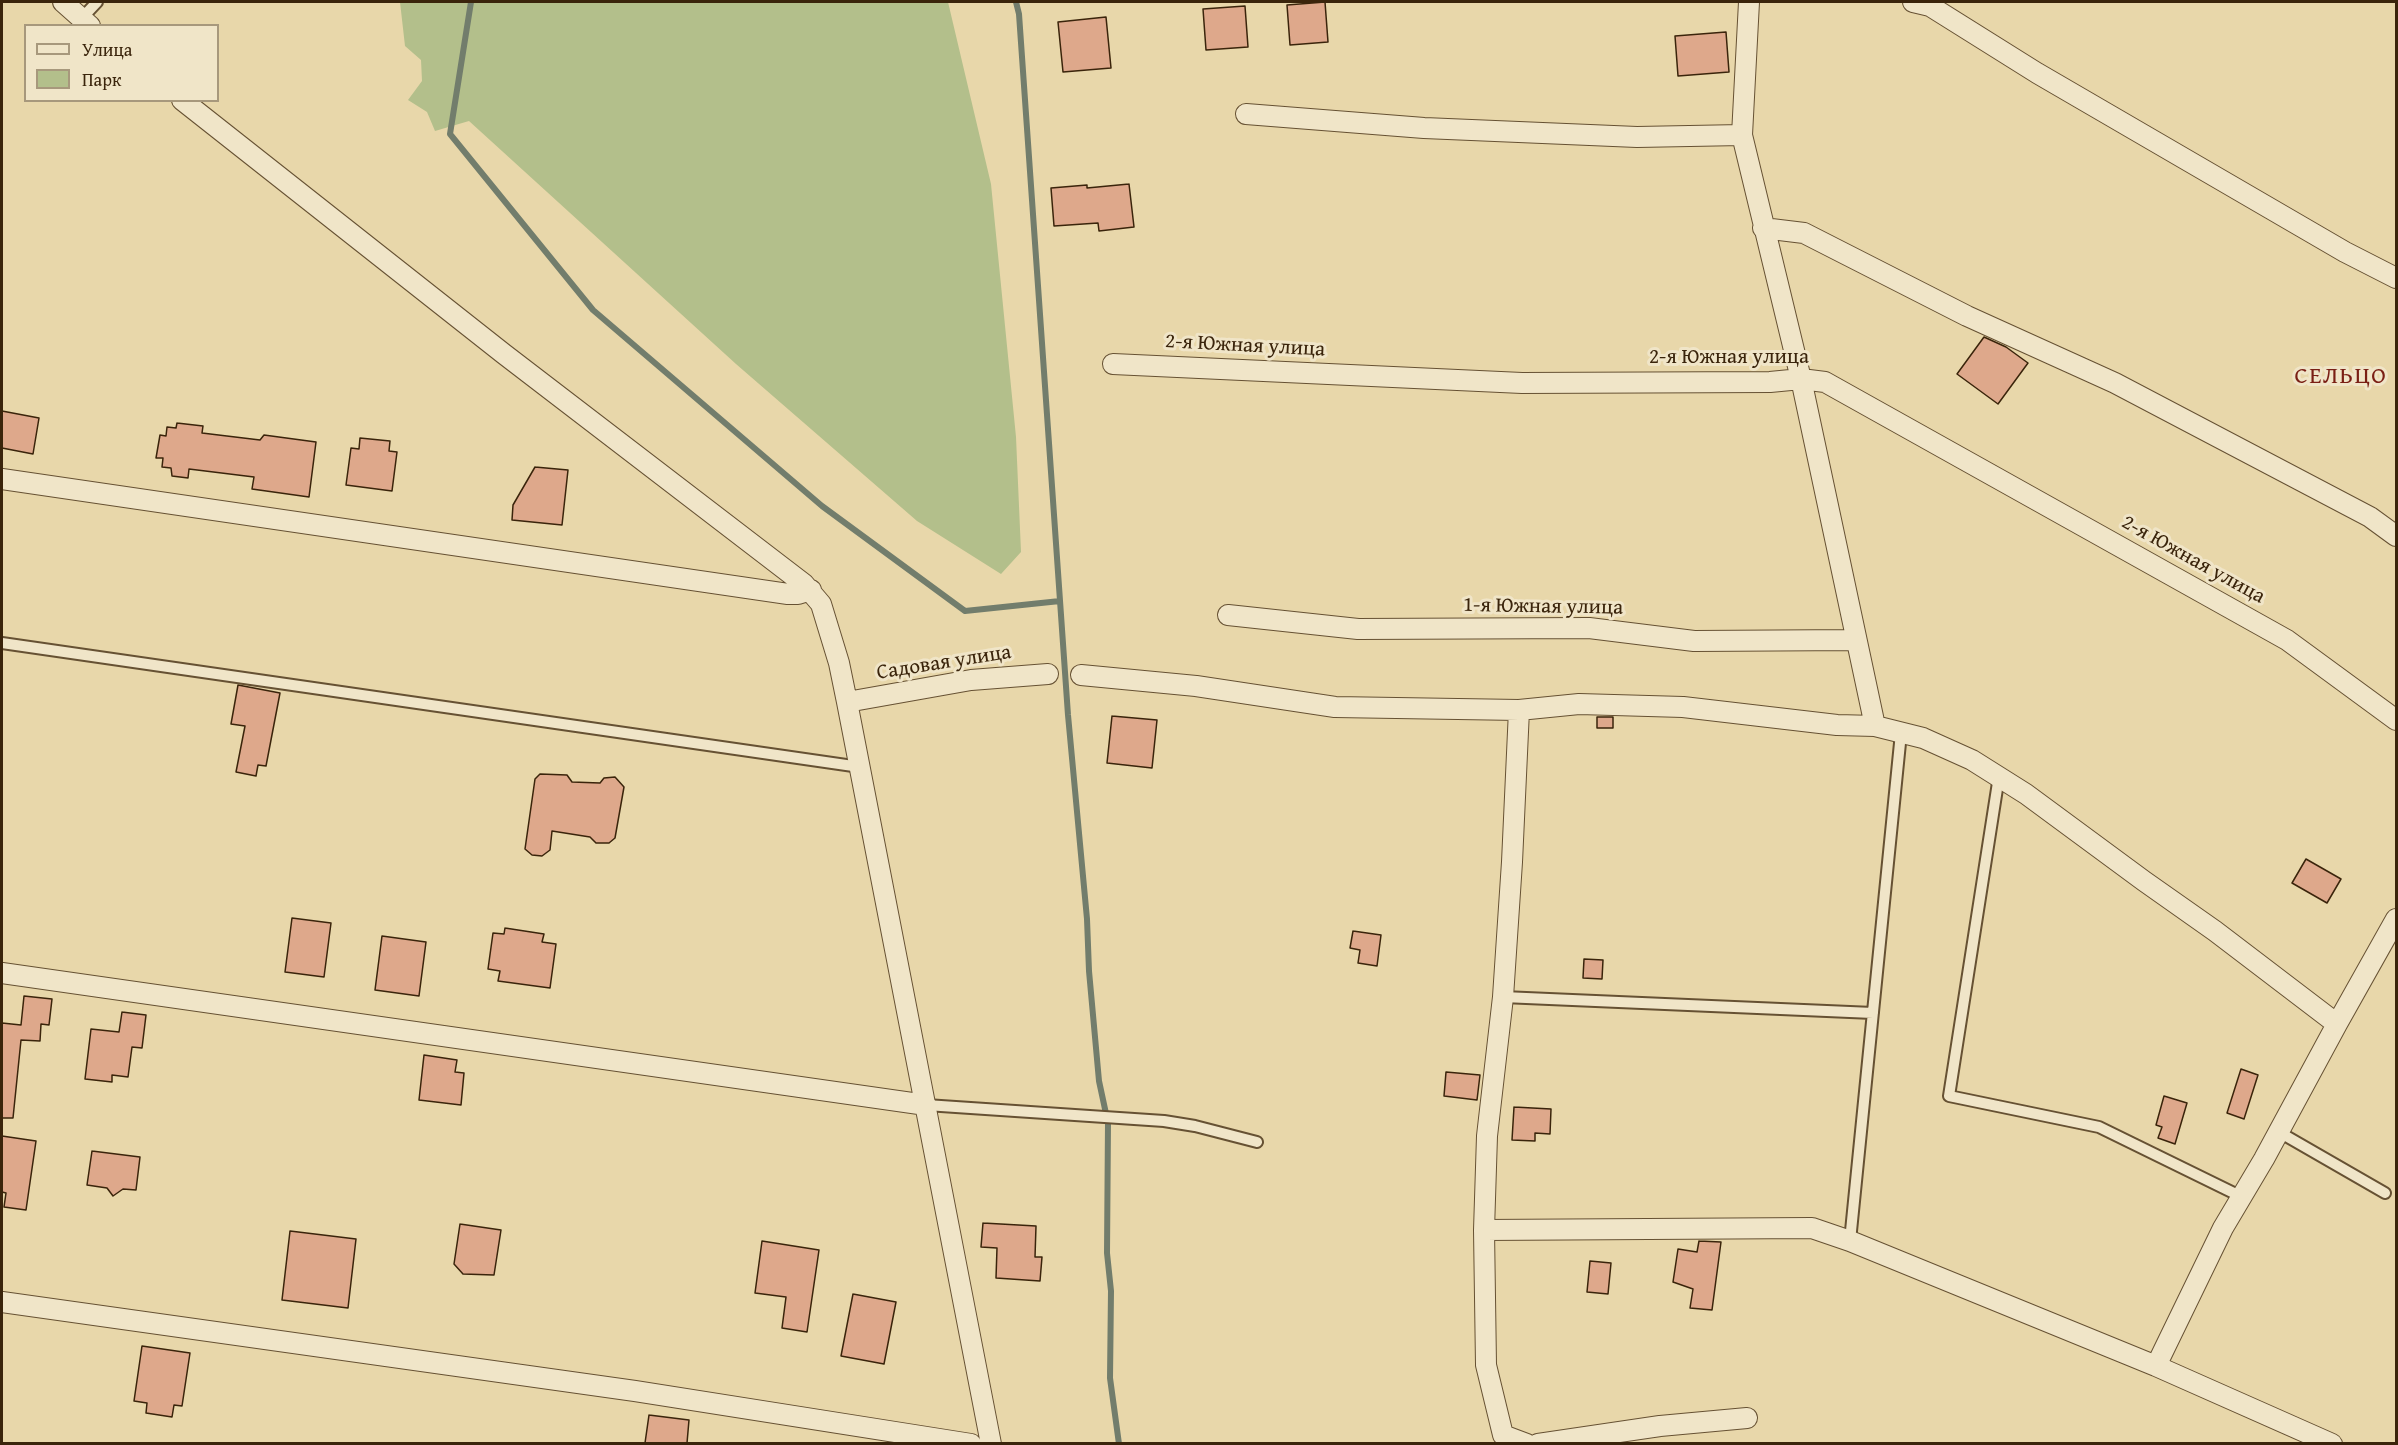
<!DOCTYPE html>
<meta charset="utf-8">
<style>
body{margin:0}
#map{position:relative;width:2398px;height:1445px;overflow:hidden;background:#e8d7aa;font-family:"Gentium Book Plus",serif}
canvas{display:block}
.frame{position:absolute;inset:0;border:3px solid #3a240b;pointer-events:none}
.legend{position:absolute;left:24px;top:24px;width:195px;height:78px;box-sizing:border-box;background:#f0e5c8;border:2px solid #a7987c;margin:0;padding:8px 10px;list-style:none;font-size:18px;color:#3a240b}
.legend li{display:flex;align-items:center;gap:12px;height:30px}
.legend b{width:30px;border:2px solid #a7987c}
</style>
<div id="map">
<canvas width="2398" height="1445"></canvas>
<div class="frame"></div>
<ul class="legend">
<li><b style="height:8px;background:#f0e5c8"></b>Улица</li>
<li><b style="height:16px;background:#b3bf8b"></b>Парк</li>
</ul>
</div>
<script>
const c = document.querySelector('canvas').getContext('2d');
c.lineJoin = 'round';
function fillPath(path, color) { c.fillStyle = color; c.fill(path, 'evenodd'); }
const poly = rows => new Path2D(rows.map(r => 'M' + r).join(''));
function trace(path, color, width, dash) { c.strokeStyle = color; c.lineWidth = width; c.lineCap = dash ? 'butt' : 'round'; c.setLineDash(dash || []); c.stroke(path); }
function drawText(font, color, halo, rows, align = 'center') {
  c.font = font + ' "Gentium Book Plus",serif'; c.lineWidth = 6; c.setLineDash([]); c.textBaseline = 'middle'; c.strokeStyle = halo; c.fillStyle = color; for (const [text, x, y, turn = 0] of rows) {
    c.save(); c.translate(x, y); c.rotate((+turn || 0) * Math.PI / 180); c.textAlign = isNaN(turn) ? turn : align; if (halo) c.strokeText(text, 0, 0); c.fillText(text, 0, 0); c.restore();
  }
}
fillPath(poly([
 [400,2,948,2,991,184,1016,437,1021,552,1001,574,917,521,736,364,469,121,435,131,427,112,408,100,422,81,421,60,405,46]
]), '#b3bf8b');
trace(poly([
 [471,2,450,134,593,310,822,506,965,611,1060,601],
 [1016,2,1019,14,1068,715,1087,919,1089,971,1099,1081,1108,1123,1107,1253,1111,1291,1110,1378,1119,1444]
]), '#727d6c', 6);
const building = poly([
 [1325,2,1328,42,1290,45,1287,5,1325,2],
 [1245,6,1248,47,1206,50,1203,9,1245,6],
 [1106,17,1111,68,1063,72,1058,22,1106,17],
 [1726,32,1729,72,1678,76,1675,36,1726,32],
 [1129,184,1134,227,1099,231,1098,223,1054,226,1051,188,1087,185,1087,188,1129,184],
 [1984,337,2006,347,2028,363,1998,404,1957,374,1984,337],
 [2,411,39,418,33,454,2,448,2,411],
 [177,423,203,426,202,433,260,440,264,435,316,442,309,497,252,489,254,477,189,469,188,478,172,476,171,468,162,467,163,458,156,458,160,435,166,436,167,427,176,428,177,423],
 [360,438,390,441,389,451,397,452,392,491,346,485,351,448,359,449,360,438],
 [535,467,568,470,562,525,512,520,513,505,535,467],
 [238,685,280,693,266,766,258,765,256,776,236,772,245,726,231,724,238,685],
 [1112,716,1157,720,1152,768,1107,763,1112,716],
 [1597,717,1613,717,1613,728,1597,728,1597,717],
 [540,774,567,775,572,782,600,783,604,778,615,777,624,787,615,838,609,843,596,843,590,837,552,831,550,850,542,856,532,855,525,849,535,779,540,774],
 [2306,859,2341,879,2327,903,2292,883,2306,859],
 [292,918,331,923,324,977,285,972,292,918],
 [505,928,544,934,542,942,556,944,550,988,498,981,500,971,488,969,493,933,504,934,505,928],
 [1353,931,1381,935,1377,966,1358,963,1360,950,1350,948,1353,931],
 [382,936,426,942,419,996,375,990,382,936],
 [1584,959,1603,960,1602,979,1583,978,1584,959],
 [24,996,52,999,49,1025,41,1024,40,1041,21,1040,13,1118,2,1118,2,1023,21,1025,24,996],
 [122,1012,146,1015,142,1048,132,1047,128,1077,112,1075,112,1082,85,1079,91,1029,119,1032,122,1012],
 [424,1055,457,1060,455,1072,464,1073,461,1105,419,1100,424,1055],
 [2241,1069,2258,1075,2244,1119,2227,1113,2241,1069],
 [1446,1072,1480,1075,1477,1100,1444,1096,1446,1072],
 [2164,1096,2187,1103,2175,1144,2158,1138,2162,1127,2156,1125,2164,1096],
 [1514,1107,1551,1109,1550,1134,1535,1133,1535,1141,1512,1140,1514,1107],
 [2,1136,36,1141,26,1210,4,1207,6,1193,2,1192,2,1136],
 [92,1151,140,1157,136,1190,123,1189,113,1196,107,1188,87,1185,92,1151],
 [983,1223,1036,1226,1035,1257,1042,1257,1040,1281,996,1278,997,1248,981,1247,983,1223],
 [460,1224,501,1230,494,1275,463,1274,454,1264,460,1224],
 [290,1231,356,1239,348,1308,282,1300,290,1231],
 [762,1241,819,1250,807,1332,782,1328,786,1297,755,1293,762,1241],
 [1699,1241,1721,1242,1712,1310,1690,1308,1693,1289,1673,1282,1678,1249,1697,1252,1699,1241],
 [1590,1261,1611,1263,1608,1294,1587,1292,1590,1261],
 [853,1294,896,1302,884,1364,841,1356,853,1294],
 [142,1346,190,1353,182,1406,174,1405,172,1417,146,1413,147,1403,134,1401,142,1346],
 [649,1415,689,1420,687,1443,645,1443,649,1415]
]);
fillPath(building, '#dea88b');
trace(building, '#3a240b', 1.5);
const lane = poly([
 [82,18,97,2],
 [2,643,860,767],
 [1999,776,1949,1096,2099,1127,2242,1197],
 [1503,997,1873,1013],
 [926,1105,1164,1121,1195,1126,1257,1142],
 [2279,1132,2385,1193],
 [1850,1241,1901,733]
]);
const street = poly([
 [63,2,90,26],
 [1749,2,1742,135,1801,379,1875,726],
 [1913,2,1930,6,2037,73,2345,252,2396,278],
 [182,100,504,354,804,584,821,604,839,663,847,702,991,1444],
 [1246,114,1424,128,1637,137,1742,135],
 [1763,228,1804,233,1967,316,2115,383,2370,517,2396,536],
 [1113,364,1522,383,1770,382,1801,379,1825,382,2287,640,2396,720],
 [2,479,788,594,798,594,811,590],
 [1228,615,1358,629,1589,628,1694,641,1856,640],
 [1081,675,1196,686,1335,707,1519,710,1579,704,1683,707,1837,725,1875,726,1923,738,1972,760,2026,794,2144,881,2215,931,2337,1024],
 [847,702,971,680,1048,674],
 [1519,710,1512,862,1503,997,1487,1136,1484,1230,1486,1365,1503,1435,1527,1444],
 [2,973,926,1105],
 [1484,1230,1812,1228,1850,1241,2156,1366,2332,1444],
 [2,1302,635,1391,971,1444],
 [2156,1366,2223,1228,2264,1159,2337,1024,2396,919],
 [1538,1444,1660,1426,1747,1418]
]);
trace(lane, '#665133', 14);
trace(street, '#665133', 22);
trace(lane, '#f0e5c8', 10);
trace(street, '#f0e5c8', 20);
drawText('21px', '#3a240b', '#f0e5c8', [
 ["2-я Южная улица",1245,346,3],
 ["2-я Южная улица",1729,358],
 ["2-я Южная улица",2193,560,29],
 ["1-я Южная улица",1543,607,1],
 ["Садовая улица",944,663,-9]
]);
c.letterSpacing = '1.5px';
drawText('24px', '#7a1f14', '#f0e5c8', [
 ["СЕЛЬЦО",2341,377]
]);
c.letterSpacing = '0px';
</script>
